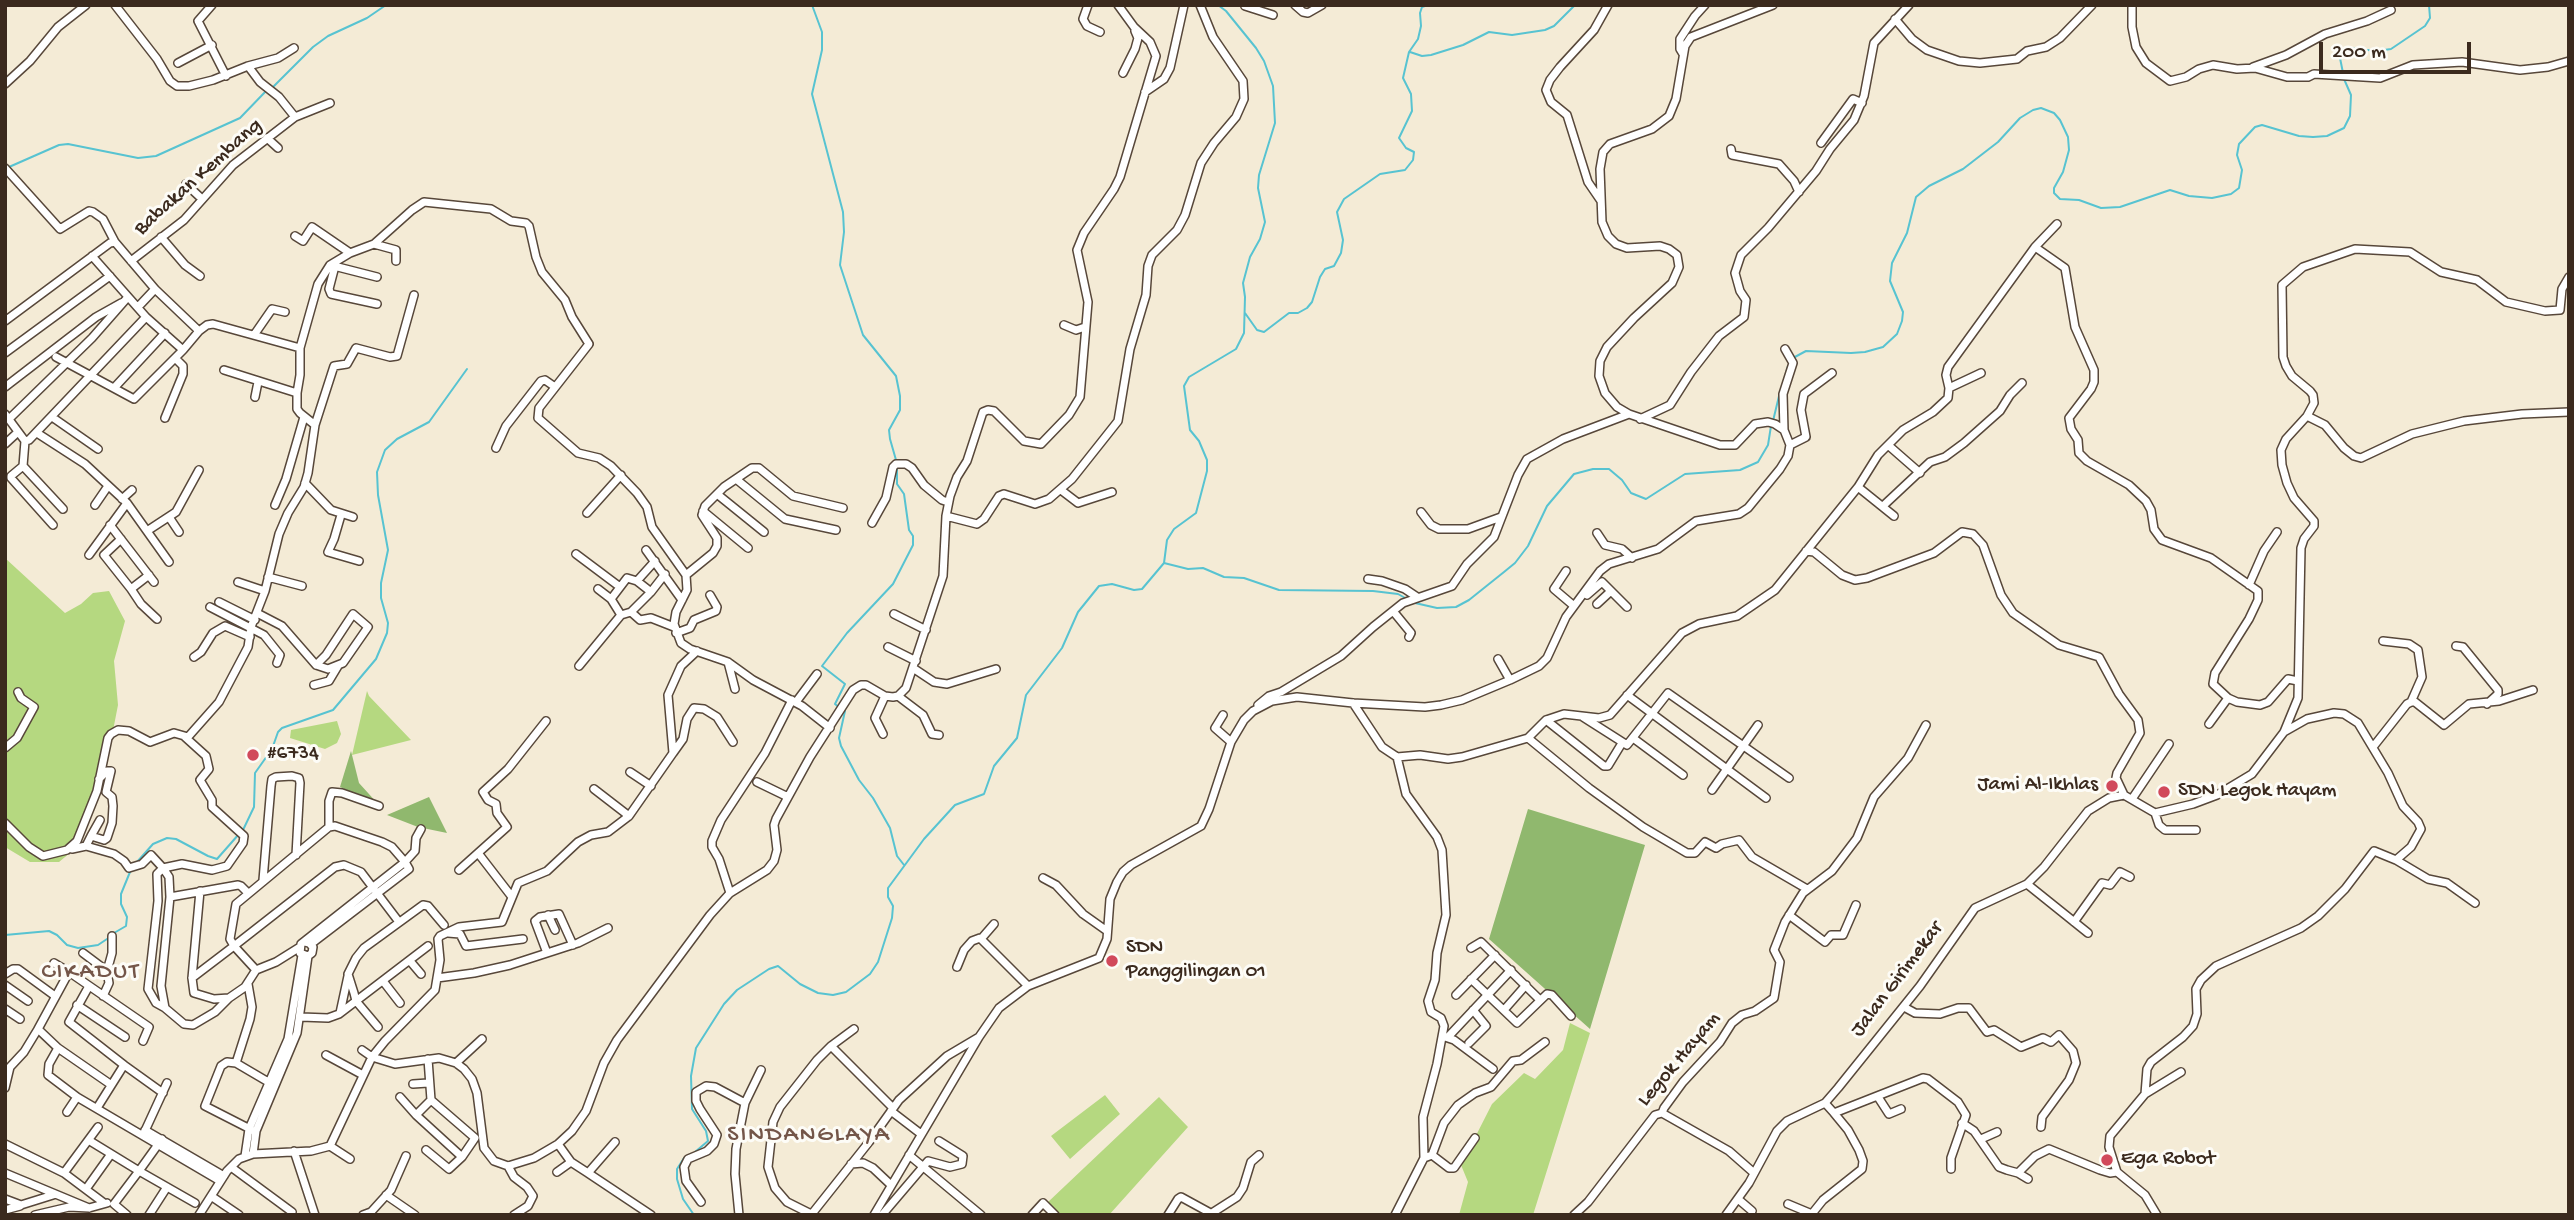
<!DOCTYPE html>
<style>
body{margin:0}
#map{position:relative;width:2574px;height:1220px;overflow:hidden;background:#f4ebd6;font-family:"Gochi Hand",sans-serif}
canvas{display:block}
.frame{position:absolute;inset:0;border:7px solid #3b2a1e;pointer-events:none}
.scale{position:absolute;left:2319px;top:42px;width:152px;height:32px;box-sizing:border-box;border:4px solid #3b2a1e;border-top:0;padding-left:9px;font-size:21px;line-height:24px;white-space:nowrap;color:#3b2a1e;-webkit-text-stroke:5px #fdfcf7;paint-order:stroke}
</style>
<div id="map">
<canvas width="2574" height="1220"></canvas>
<div class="frame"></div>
<div class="scale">200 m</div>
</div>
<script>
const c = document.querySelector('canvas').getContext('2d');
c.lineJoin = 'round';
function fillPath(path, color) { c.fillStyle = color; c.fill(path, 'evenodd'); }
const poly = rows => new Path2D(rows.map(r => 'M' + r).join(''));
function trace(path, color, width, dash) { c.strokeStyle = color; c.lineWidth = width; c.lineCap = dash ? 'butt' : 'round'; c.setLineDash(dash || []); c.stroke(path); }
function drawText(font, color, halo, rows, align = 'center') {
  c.font = font + ' "Gochi Hand",sans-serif'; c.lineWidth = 6; c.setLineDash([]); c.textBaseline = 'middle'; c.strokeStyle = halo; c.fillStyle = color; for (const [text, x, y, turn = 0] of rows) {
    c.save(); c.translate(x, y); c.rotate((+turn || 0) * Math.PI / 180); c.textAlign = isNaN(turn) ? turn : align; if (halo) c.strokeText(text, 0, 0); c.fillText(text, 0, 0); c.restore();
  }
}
fillPath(poly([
 [5,558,65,613,81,604,93,593,109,591,125,621,114,661,118,705,110,746,99,779,94,808,77,847,59,862,30,862,5,847],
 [367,691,369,696,411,740,352,755],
 [337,721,341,734,337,743,325,749,290,738,291,730],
 [1570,1023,1590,1033,1533,1215,1459,1215,1468,1182,1461,1165,1492,1104,1524,1073,1535,1079,1563,1050],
 [1105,1095,1120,1114,1070,1159,1051,1136],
 [1159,1097,1188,1127,1109,1215,1060,1215,1047,1203]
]), '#b5d880');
fillPath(poly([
 [351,751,359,783,378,804,340,787],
 [429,797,447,833,418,827,387,815],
 [1528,809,1645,845,1590,1029,1489,939]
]), '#90b86e');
trace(poly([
 [812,5,822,32,822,50,812,94,843,212,844,232,840,265,863,335,896,376,900,396,900,410,889,430,890,439,896,460],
 [1410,52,1422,56,1431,55,1463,45,1489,32,1512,35,1545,30,1554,26,1575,5],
 [2343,73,2340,58,2345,50,2349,48,2377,51,2391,49,2425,26,2430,18,2429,5],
 [272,88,313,47,328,36,367,18,386,5],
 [9,167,59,145,68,144,138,158,156,156,240,118,267,90],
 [1245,313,1257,330,1264,332,1289,313,1298,313,1307,308,1312,302,1320,277,1325,269,1334,266,1341,253,1343,240,1337,212,1344,199,1380,174,1405,170,1413,160,1414,152,1406,148,1399,138,1412,111,1411,94,1403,78,1409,52,1418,39,1421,26,1420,13,1422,7,1428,5],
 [1793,358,1806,351,1851,353,1865,352,1883,347,1897,334,1902,321,1903,312,1890,281,1892,263,1907,233,1916,197,1929,186,1963,169,1998,142,2020,118,2033,110,2041,108,2054,113,2060,120,2068,137,2069,150,2063,172,2054,188,2054,193,2060,199,2079,200,2101,208,2120,207,2170,190,2189,196,2212,198,2231,194,2239,188,2242,170,2237,155,2239,144,2255,127,2262,125,2299,136,2313,137,2327,136,2344,128,2350,116,2351,95,2344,79],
 [1782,387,1788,366],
 [1773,421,1779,396],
 [1164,563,1188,569,1203,568,1224,577,1244,578,1279,590,1373,591,1398,594,1407,599],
 [1415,603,1437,608,1456,607,1469,600,1504,572,1515,563,1528,546,1547,506,1574,474,1593,469,1609,469,1622,480,1631,493,1646,499,1685,474,1740,470,1758,462,1768,445,1771,426],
 [840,708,835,704,845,684,822,666,847,633,893,584,913,545,913,536,909,530,904,494,897,484,897,469],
 [845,711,839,738,841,746,859,780,873,798,890,828,897,856,904,865],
 [243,830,254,807,255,773,272,749,278,732,282,728,333,710,376,659,387,633,388,623,381,598,381,583,388,550,378,495,377,472,385,450,397,439,429,422,467,369],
 [137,862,153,844,167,838,176,839,208,856,217,859,239,834],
 [114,933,126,926,127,917,121,904,121,894,130,872],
 [5,935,49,931,57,935,67,945,78,948,98,945,110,937],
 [695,1152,708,1141,706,1131,692,1109,691,1076,696,1048,724,1004,737,990,769,969,778,966,800,984,818,993,833,995,846,992,870,974,878,962,892,918,893,906,888,897,888,888,924,839,955,805,984,794,994,766,1017,738,1026,695,1062,648,1078,612,1099,586,1112,584,1134,590,1142,589,1164,563,1167,540,1174,529,1196,513,1207,471,1207,460,1199,441,1190,430,1184,386,1189,377,1236,349,1244,333,1245,297,1243,283,1250,257,1260,239,1265,222,1258,188,1259,175,1275,123,1273,86,1264,61,1256,48,1226,11,1218,5],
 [684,1158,677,1169,677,1179,683,1199,694,1215]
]), '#57c3d1', 2);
const minor = poly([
 [115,5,157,59,170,81,177,86,189,86,213,80,248,66,260,82,279,97,295,117,233,165,184,220,131,261],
 [212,5,198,21,226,76],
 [1088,5,1083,19,1087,26,1100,32],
 [1295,5,1303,12,1308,13,1322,5],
 [2132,5,2132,27,2136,47,2146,63,2170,81,2186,77,2199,69,2213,65,2237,69,2255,68,2287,77,2308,77,2314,74,2380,78,2413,65,2462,62,2520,70,2548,67,2569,61],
 [1245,6,1273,15],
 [1895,19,1912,39,1927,50,1959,61,1980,63,2017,59,2027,51,2046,47,2060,38,2092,5],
 [1683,54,1680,49,1680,39,1695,16,1705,5],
 [178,63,212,45],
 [248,66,278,58,294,48],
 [2253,67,2286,55,2325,34,2367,21,2391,10],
 [1123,73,1135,49,1138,38,1135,31],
 [5,84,30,61,58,27,86,5],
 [1145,92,1164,79,1170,68,1184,5],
 [295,117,330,103],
 [267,138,278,148],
 [1821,143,1853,99,1862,103],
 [1731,149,1732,155,1779,164,1794,181,1799,192],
 [5,168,60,229,89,211,93,212,103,219,115,242],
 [186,184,202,199],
 [1601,201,1588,182,1567,115,1551,102,1546,90,1550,80,1560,67,1594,30,1608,5],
 [295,236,303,241,312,227,350,253],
 [161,237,185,265,200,276],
 [374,244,396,250,396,261],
 [2035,247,2057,224],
 [92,256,146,317],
 [330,265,377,277],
 [335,266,329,289,331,294,377,304],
 [138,307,155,289],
 [5,321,110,243,115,242,155,289,199,331],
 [1064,325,1076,330,1085,327],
 [254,335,272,309,285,312],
 [5,353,110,276],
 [56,357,134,399,183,350],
 [224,370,297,393],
 [5,387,96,317,121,303],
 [114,388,165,333],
 [1949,388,1981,373],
 [255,397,258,382],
 [5,414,25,441,29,440,146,317,183,350,199,331,207,325,213,324,300,348],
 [2307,416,2325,425,2344,448,2354,456,2361,458,2412,434,2464,421,2522,414,2569,412],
 [52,417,98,449],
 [165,418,183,374,183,366,175,358],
 [9,419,92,338,128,297],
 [1640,419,1670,405,1691,372,1719,336,1744,317,1746,300,1740,291,1735,273,1741,255,1768,228,1816,171,1830,149,1854,120,1864,96,1874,43,1909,5],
 [315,425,334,366,347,364,356,348,390,357,397,356,414,295],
 [1784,430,1783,394,1793,363,1785,349],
 [37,433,85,464,127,503,169,562],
 [25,441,23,466,11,476,11,478,53,525],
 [5,444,18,432],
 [1790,445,1806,437,1801,410,1804,394,1832,373],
 [1888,445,1920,473],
 [496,448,506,426,541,381,545,380,555,387],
 [23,466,63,509],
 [736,479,785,519,836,530],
 [305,483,331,510,353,517],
 [1858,487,1894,516],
 [1061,490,1078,503,1112,492],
 [717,494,764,532],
 [122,499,132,490],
 [95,505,108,486],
 [275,505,286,479,304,417],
 [1883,506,1930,462,1945,457,1964,443,2000,411,2010,395,2022,383],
 [703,511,748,548],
 [1421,512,1431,525,1439,529,1468,529,1501,517],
 [587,513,621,475],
 [341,515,334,539,328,552,359,561],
 [946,516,977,524,984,519,999,496,1004,494,1035,504,1049,499,1072,479,1118,421,1130,349,1146,295,1148,266,1152,255,1177,230,1185,215,1201,163,1214,143,1236,117,1244,99,1243,81,1213,37,1200,5],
 [169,517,179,532],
 [872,523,886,498,893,467,896,464,906,464,912,468,924,485,942,500,948,502],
 [110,525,154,582],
 [147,531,176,512,199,470],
 [1597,533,1605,545,1622,549,1632,558],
 [121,539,104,555,131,589,149,575],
 [646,550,682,600],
 [1806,551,1814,552,1842,575,1855,580,1867,578,1934,553,1962,532,1973,534,1983,545,2001,595,2013,613,2059,645,2099,657,2119,694,2138,720,2140,733,2117,773,2116,778,2124,795,2155,813,2193,804,2217,795,2252,774,2284,732,2298,698,2301,548,2304,539,2314,526,2314,521,2294,498,2287,483,2282,465,2281,450,2286,439,2307,416,2314,403,2313,395,2310,391,2292,376,2286,366,2283,357,2282,285,2303,267,2355,249,2410,252,2441,272,2477,280,2506,302,2545,311,2560,310,2562,289,2569,277],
 [576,554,620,587],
 [89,555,127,503],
 [1566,571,1554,589,1574,606],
 [686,575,713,553,717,546,717,538,702,515,705,506,724,487,752,468,759,468,793,496,843,508],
 [268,577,302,586],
 [1368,579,1382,581,1405,589,1417,597],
 [238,582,265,591],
 [2249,585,2264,551,2277,532],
 [131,589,141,604,157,619],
 [598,589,611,599],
 [651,592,665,574],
 [1587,595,1602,582,1627,607],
 [219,602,255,620],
 [1597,604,1611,591],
 [210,607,264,635,280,655,277,663],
 [1393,611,1411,633,1409,637],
 [631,612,640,620,651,618,674,627],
 [257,613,282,626,316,665,328,669,343,663,368,627,353,614,326,655,316,665],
 [894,614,926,630],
 [621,615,611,599,627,578,637,581],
 [676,633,690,628,694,620,716,611,717,607,710,595],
 [2383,641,2409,644,2418,650,2422,677,2411,702],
 [2456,646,2463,647,2498,690,2498,694,2487,704],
 [888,647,916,661],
 [194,657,201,652,213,633,225,626,250,637],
 [1498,659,1510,680],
 [728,662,735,689],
 [579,666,621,615,631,612,651,592,637,581,655,561],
 [913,668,934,682,947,684,996,669],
 [314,685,329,681,338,666],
 [1627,695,1766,798],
 [898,696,923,715,932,734,939,735],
 [796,702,817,674],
 [1353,703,1382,747,1397,757,1420,755,1448,759,1462,757,1528,738,1546,720,1564,714,1599,718,1610,715,1682,633,1699,624,1737,616,1775,590,1858,487,1878,455,1903,430,1933,412,1948,398,1949,388,1946,375,1948,367,2035,247,2065,268,2075,327,2094,370,2094,382,2091,389,2069,418,2071,429,2078,440,2079,453,2087,461,2129,485,2146,501,2151,510,2154,529,2162,540,2211,558,2258,591,2258,600,2249,619,2215,673,2213,684,2228,698,2237,702,2260,705,2268,702,2288,679,2298,681],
 [1258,705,1269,696,1281,692,1341,656,1373,627,1403,603,1452,586,1467,564,1494,537,1518,475,1527,459,1563,439,1629,414],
 [1223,715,1215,728,1231,742],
 [1583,717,1627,745,1668,693,1789,778],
 [1546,720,1604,766,1608,766,1622,743],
 [2209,724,2228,698],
 [2284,732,2307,719,2334,713,2344,714,2358,723,2388,773,2403,806,2418,822,2421,829,2411,847,2396,860],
 [883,734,875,718,885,696],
 [1528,738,1589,788,1643,827,1687,853,1695,853,1705,842,1716,848,1722,844,1739,840,1752,857,1807,889],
 [1633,738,1683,775],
 [2373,747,2407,704,2411,702,2415,702,2444,725,2469,704,2499,701,2533,690],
 [5,748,17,738,34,707,21,698,18,692],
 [673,753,683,739,687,719,694,708,704,709,717,717,733,742],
 [630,772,651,786],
 [757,782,788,797],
 [594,789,629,816],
 [1712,790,1758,725],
 [2132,799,2169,744],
 [2155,813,2159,825,2165,830,2196,830],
 [5,823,29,847,43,856,67,850,77,841,97,791,108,738,111,734,118,730,129,731,150,742,174,733,188,737,219,702,248,647,251,627,265,591,279,534,288,513,304,487,308,473,315,425,300,413,297,409,297,393,300,375,300,348,318,284,330,265,350,253,374,244,412,210,424,202,491,209,511,221,526,223,529,226,536,257,542,272,565,300,572,317,589,344,539,408,538,418,578,453,599,458,611,466,637,493,647,507,652,527,686,575,687,590,676,612,674,624,681,643,690,649,728,662,753,680,802,706,830,728],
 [329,827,329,801,332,792,342,793,379,806],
 [91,836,100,820],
 [86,846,91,836,104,840,107,838,112,823,113,806,112,797,106,792,111,771,107,771,99,779],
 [72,849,86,846,114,854,124,861,129,868,142,864,151,855,163,868,182,864,212,870,227,866,243,843,244,836,212,807,212,800,200,780,209,769,206,756,185,737],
 [459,870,478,853],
 [1043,878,1056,885,1083,914,1107,931],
 [263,880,271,786,272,779,276,777,292,776,299,778,300,783,296,855],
 [2027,884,2088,933],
 [200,891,192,978,194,993,214,999,229,998,245,987,256,970],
 [730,893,719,859,712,847,712,841,721,820,765,753,792,700],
 [170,897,238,885,241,886,248,893],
 [512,897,478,853,507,827,497,813,496,804,488,800,483,792,508,769,546,721],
 [548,915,555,930],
 [1789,915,1825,942,1831,935,1843,935,1856,905],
 [2074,922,2102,883,2110,885,2120,872,2130,877],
 [994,924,981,939,1028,986],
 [448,933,460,934,466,946,523,939],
 [305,942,309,943,313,947,312,953,308,956,300,953,301,944,405,862,409,869,311,944],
 [300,947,276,962,256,970,234,946,335,867,344,865,361,872,399,922],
 [1471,948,1481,942,1540,1000],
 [83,953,107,971],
 [547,953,535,921,540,917,559,914,573,945],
 [410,961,421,974],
 [54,963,69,972],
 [957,967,964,950,972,941,980,938],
 [5,974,13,969,18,969,55,996],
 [192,978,234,946,230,939,236,904,329,827,335,826,382,842,392,847,405,862,415,851,416,838,421,829],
 [437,978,474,973,510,965,578,943,608,928],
 [1471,979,1517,1023,1547,994,1552,995,1571,1016],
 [383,981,400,1003],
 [248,984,252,1007,250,1019,236,1063,270,1083],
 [5,985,28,1001],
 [89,986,69,1022,124,1065,97,1108],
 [1456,995,1495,955],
 [103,996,109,983,107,971,112,953,112,936],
 [77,1005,125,1037],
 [1904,1007,1915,1013,1940,1014,1958,1008,1969,1008,1987,1032,1994,1030,2021,1047,2043,1038,2051,1042,2059,1035,2073,1051,2076,1063,2069,1080,2042,1117,2041,1127],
 [165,1008,156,1003,148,989,158,901,157,874,163,868,169,877,170,897,161,986,165,1008,184,1024,193,1025,215,1012,229,998],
 [5,1009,20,1019],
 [1504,1010,1526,985],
 [340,1013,348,976],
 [301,1017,328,1018,339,1014,428,946],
 [378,1027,356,1001,354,993,348,974,356,958,364,948,423,905,428,906,444,925],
 [1445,1037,1454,1040,1493,1069],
 [1448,1037,1511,970],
 [1469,1043,1486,1026,1473,1010],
 [831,1046,893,1108],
 [58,1048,49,1064,48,1075,77,1097,220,1181],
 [362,1050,372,1057,395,1064,439,1058,456,1063,464,1069,472,1079,477,1093,484,1148,494,1161,508,1166,534,1158,558,1144,572,1131,586,1111,604,1063,617,1040,710,915,730,893,767,870,774,861,777,850,774,825,776,819,810,757,853,690,861,685,866,685,885,696,893,697,898,696,906,688,943,576,946,516,950,496,957,477,967,461,983,412,988,410,994,411,1024,441,1041,444,1069,415,1080,397,1088,302,1077,250,1084,233,1114,189,1120,177,1156,56,1150,42,1134,27,1118,5],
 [326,1055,363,1075],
 [428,1059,431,1100,416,1115,462,1157,475,1138,431,1100],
 [236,1063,227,1062,221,1066,205,1106,252,1130],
 [456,1063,482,1039],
 [124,1065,163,1093],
 [110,1084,58,1048,38,1029,69,972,149,1027,143,1041],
 [413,1084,428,1083],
 [5,1088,10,1067,24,1052,38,1029],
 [2145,1094,2181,1072],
 [400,1097,416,1115],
 [1878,1097,1889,1114,1901,1109],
 [1825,1103,1834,1113,1923,1078,1928,1079,1958,1102,1966,1115,1951,1158,1951,1169],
 [891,1111,921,1134],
 [67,1112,77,1097],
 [1662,1113,1729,1151,1754,1173],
 [1962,1123,1974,1131,1999,1167,2007,1170,2018,1173,2035,1156,2049,1149,2100,1170,2110,1173,2117,1172,2109,1147,2110,1136,2145,1094,2147,1069,2151,1062,2183,1037,2193,1026,2197,1014,2196,989,2201,980,2216,966,2301,928,2318,916,2345,889,2374,851,2396,860,2428,879,2447,883,2475,903],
 [145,1130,224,1176],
 [144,1133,167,1083],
 [162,1139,139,1171,195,1203],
 [1981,1139,1997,1132],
 [90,1141,139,1171,114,1204],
 [5,1144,64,1173,104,1203],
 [558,1144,571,1162,588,1173,615,1142],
 [330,1146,350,1159],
 [426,1150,449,1169,462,1157],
 [294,1151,315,1215],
 [253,1154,256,1131,297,1033,308,956],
 [909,1155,981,1215],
 [1432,1155,1449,1168,1454,1168,1475,1138],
 [245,1156,249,1129,288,1039,302,955],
 [1424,1158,1432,1155,1444,1123,1458,1105,1475,1093,1491,1087,1513,1061,1521,1060,1545,1042],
 [851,1164,863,1163,873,1168,891,1185],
 [508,1166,514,1177,527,1187,533,1196,528,1206,514,1215],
 [231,1167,292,1212],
 [557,1172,571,1162],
 [2117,1172,2145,1195,2157,1215],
 [5,1173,89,1208],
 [64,1173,98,1127],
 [588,1173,651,1215],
 [2018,1173,2028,1179],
 [86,1189,111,1154],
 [386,1195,415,1215],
 [211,1196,239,1215],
 [5,1199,21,1205,53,1195],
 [1738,1199,1752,1211],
 [701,1202,686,1181,684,1167,688,1159,707,1151,714,1144,717,1135,700,1109,696,1101,696,1092,706,1086,715,1087,745,1103],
 [114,1204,127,1215],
 [1788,1204,1812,1214],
 [5,1210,20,1206],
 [1212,1213,1237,1197,1243,1188,1251,1162,1259,1155],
 [811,1214,787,1202,775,1188,768,1167,773,1122,780,1107,817,1060,831,1046,854,1029],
 [35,1215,69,1207,89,1208,107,1203],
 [149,1215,167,1187],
 [199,1215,227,1171,239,1159,253,1154,311,1151,330,1146,372,1057,385,1041,435,990,440,960,438,939,440,936,459,927,502,922,518,883,547,871,578,842,591,835,608,832,629,816,673,753,668,695,681,666,697,651],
 [363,1215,371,1212,391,1190,406,1156],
 [739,1215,735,1174,736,1149,745,1103,761,1070],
 [811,1215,869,1142,899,1100,947,1056,979,1037],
 [874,1215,979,1037,999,1008,1028,986,1099,958,1107,939,1110,899,1117,882,1123,872,1131,865,1201,826,1209,809,1231,742,1244,720,1253,711,1272,701,1297,697,1353,703,1425,707,1441,705,1462,700,1510,680,1539,666,1547,658,1566,617,1600,571,1609,564,1658,549,1696,521,1739,514,1748,508,1780,469,1788,456,1790,445,1784,430,1775,424,1768,422,1755,424,1735,445,1720,445,1629,414,1617,407,1605,393,1599,376,1600,361,1607,347,1634,318,1672,283,1679,267,1677,255,1669,249,1660,246,1627,248,1616,244,1608,236,1602,222,1600,169,1603,152,1610,144,1652,129,1669,116,1676,99,1685,46,1691,37,1773,5],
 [882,1215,928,1161,950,1167,962,1164,963,1156,939,1141],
 [1032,1215,1043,1203,1055,1215],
 [1168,1215,1178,1199,1181,1197,1214,1215],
 [1395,1215,1424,1158,1423,1117,1437,1064,1444,1026,1441,1018,1431,1012,1428,1001,1435,980,1437,953,1446,915,1442,850,1437,837,1406,794,1397,757],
 [1574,1215,1588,1202,1655,1115,1662,1113,1664,1108,1683,1082,1720,1042,1732,1023,1742,1015,1755,1011,1774,998,1780,962,1774,950,1785,922,1803,893,1832,871,1857,838,1874,797,1908,758,1926,725],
 [1726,1215,1749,1183,1777,1131,1787,1121,1825,1103,1838,1088,1920,986,1975,908,2027,884,2044,867,2088,811,2109,798,2124,795],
 [1811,1215,1823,1200,1862,1169,1863,1161,1859,1150,1848,1130,1834,1113]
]);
trace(minor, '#57473a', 10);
trace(minor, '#fff', 7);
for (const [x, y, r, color] of [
 [253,755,7,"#d1495b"],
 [2112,786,7,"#d1495b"],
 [2164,792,7,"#d1495b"],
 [1112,961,7,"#d1495b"],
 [2107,1160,7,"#d1495b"]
]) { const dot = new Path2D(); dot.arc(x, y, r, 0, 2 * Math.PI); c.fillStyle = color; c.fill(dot); trace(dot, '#fdfcf7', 2.5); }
drawText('21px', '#3b2a1e', '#fdfcf7', [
 ["Babakan Kembang",199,178,-42],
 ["Jalan Girimekar",1898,980,-53],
 ["Legok Hayam",1680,1060,-50]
]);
drawText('21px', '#3b2a1e', '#fdfcf7', [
 ["#6734",267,755],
 ["Jami Al-Ikhlas",2098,786,"right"],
 ["SDN Legok Hayam",2178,792],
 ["SDN",1126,949],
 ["Panggilingan 01",1126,973],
 ["Ega Robot",2121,1160]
], 'left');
c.letterSpacing = '2px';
drawText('24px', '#745649', '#fdfcf7', [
 ["CIKADUT",91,973],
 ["SINDANGLAYA",809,1136]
]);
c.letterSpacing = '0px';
</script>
